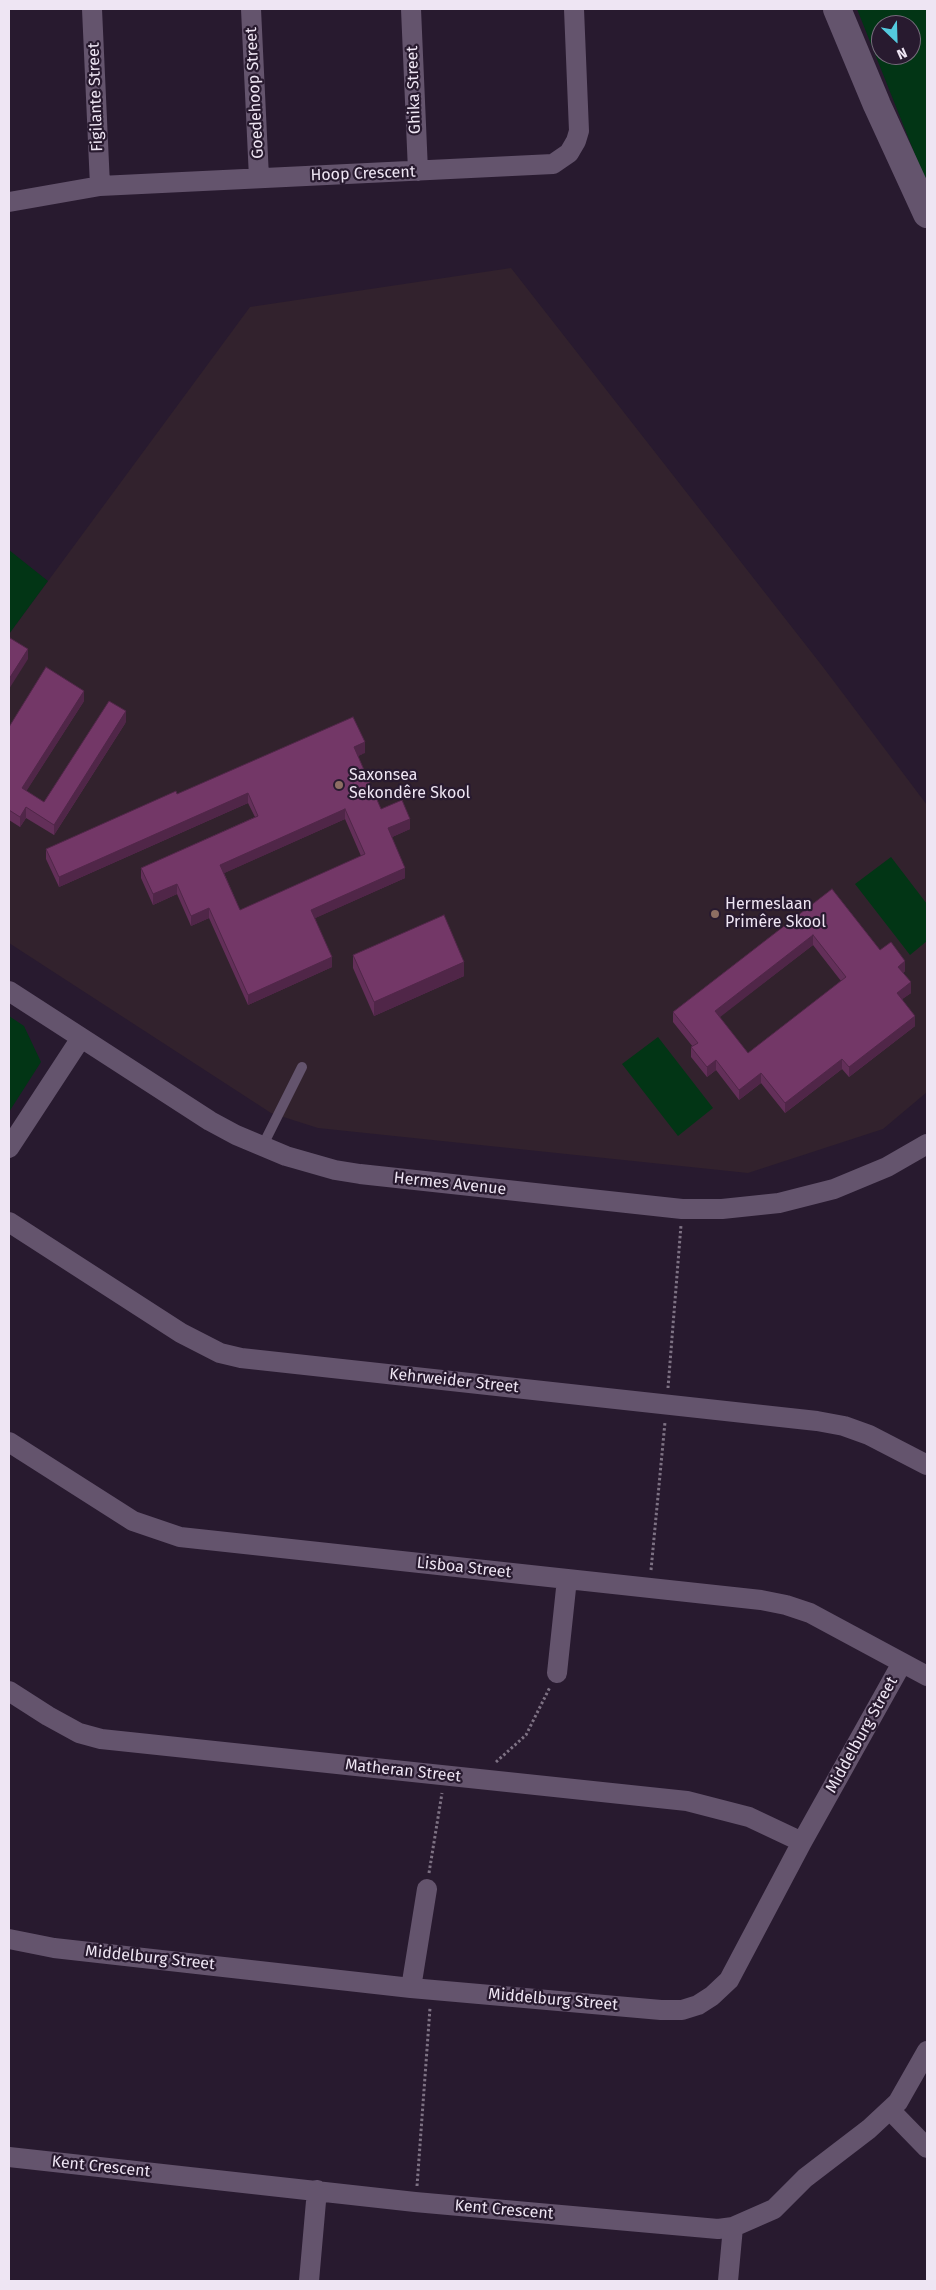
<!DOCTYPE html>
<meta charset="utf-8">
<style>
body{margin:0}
#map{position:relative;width:936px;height:2290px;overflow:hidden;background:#281a2f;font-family:"Fira Sans",sans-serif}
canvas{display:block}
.frame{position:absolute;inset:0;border:10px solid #eee5f3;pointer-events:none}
.north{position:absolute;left:871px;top:15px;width:50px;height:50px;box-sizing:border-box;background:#281a2f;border:1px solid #776b7d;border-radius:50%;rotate:156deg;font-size:14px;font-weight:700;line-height:20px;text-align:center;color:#eee5f3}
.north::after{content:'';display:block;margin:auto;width:18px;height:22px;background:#54cade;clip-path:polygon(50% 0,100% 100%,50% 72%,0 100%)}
</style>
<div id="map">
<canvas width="936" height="2290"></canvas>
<div class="frame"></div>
<div class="north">N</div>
</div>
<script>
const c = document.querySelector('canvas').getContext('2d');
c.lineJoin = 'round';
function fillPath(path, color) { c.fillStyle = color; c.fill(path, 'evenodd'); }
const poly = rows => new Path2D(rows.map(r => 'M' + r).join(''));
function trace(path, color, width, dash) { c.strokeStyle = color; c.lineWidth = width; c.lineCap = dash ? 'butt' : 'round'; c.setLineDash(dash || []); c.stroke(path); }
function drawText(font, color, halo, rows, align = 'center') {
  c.font = font + ' "Fira Sans",sans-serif'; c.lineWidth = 4.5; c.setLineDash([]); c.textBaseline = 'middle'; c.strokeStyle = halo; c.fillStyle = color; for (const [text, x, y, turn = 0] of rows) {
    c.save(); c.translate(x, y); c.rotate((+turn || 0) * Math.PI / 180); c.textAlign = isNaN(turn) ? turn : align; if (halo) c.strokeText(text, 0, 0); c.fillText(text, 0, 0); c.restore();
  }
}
fillPath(poly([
 [511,268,823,667,927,805,927,1092,883,1129,748,1173,318,1128,271,1113,9,943,9,634,250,307]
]), '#32222d');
fillPath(poly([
 [857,9,927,9,927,181,920,167],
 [881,25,911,25,911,55,881,55],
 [9,550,48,581,9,634],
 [891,857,927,904,927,941,910,955,855,884],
 [9,1016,24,1026,41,1062,9,1112],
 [658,1037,713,1108,678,1136,622,1064]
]), '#023515');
trace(poly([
 [668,1388,681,1225],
 [651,1570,665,1422],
 [496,1762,526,1735,550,1687],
 [429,1873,442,1793],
 [417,2186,430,2008]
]), '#7e7284', 3, [2.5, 2.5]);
trace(poly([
 [262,1147,302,1067]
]), '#64546d', 10);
trace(poly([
 [92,9,100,186],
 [251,9,259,178],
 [411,9,418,171],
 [9,202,100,186,553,164,569,153,576,141,579,131,574,9],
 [9,991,210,1121,236,1135,286,1156,335,1170,360,1174,682,1209,722,1209,779,1203,834,1189,887,1167,927,1144],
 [9,1148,81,1038],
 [9,1222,181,1333,220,1353,241,1358,817,1421,844,1426,869,1435,927,1465],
 [9,1442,133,1521,180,1537,761,1600,786,1605,810,1613,927,1676],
 [557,1673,567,1579],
 [9,1691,48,1716,79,1733,101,1739,687,1801,749,1817,802,1842],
 [9,1939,54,1948,411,1988,661,2010,682,2010,698,2005,712,1996,729,1980,802,1842,902,1663],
 [411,1988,427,1889],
 [890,2110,927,2148],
 [9,2157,415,2202,718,2229,733,2227,774,2209,805,2178,869,2129,898,2102,927,2051],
 [309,2281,317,2190],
 [728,2281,733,2227]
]), '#64546d', 20);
trace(poly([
 [837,9,877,105,927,214]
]), '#64546d', 28);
fillPath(poly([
 [84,701,26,791,44,802,126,722,54,835,26,818,20,827,9,820,9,727],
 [365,753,358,756,381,809,410,829,392,837,405,878,315,918,332,967,248,1005,209,918,191,926,177,894,153,905,141,878,141,868,255,817,248,803,59,887,46,859,46,849],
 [345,819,361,856,240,910,224,873],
 [832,889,880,950,905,971,903,973,911,993,902,999,915,1026,849,1077,842,1069,785,1113,761,1083,739,1100,716,1070,707,1077,691,1057,691,1047,693,1047,673,1022,673,1012],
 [813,945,841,981,748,1053,719,1017],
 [353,955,464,976,374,1016,353,968]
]), '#632f59');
fillPath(poly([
 [28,649,28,659,9,689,9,679],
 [84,691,84,701,22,798,22,788],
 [126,711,126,722,54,835,54,825],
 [365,742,365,753,354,757,354,747],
 [248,793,248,803,59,887,59,877],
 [26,807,26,818,20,827,20,817],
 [345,809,345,819,220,875,220,865],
 [410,819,410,829,388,839,388,828],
 [405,868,405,878,311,920,311,910],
 [177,884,177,894,153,905,153,894],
 [209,908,209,918,191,926,191,916],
 [813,935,813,945,715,1021,715,1011],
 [332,957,332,967,248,1005,248,995],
 [905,961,905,971,898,977,898,967],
 [464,962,464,976,374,1016,374,1002],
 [911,982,911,993,897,1003,897,993],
 [915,1016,915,1026,849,1077,849,1067],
 [842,1059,842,1069,785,1113,785,1103],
 [716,1060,716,1070,707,1077,707,1067],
 [761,1073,761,1083,739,1100,739,1090]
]), '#502648');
const building = poly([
 [10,638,28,649,9,679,9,640,10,638],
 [46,667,84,691,22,788,44,802,109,701,126,711,54,825,26,807,20,817,9,810,9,727,46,667],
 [353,717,365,742,354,747,381,809,402,800,410,819,388,828,405,868,311,910,332,957,248,995,209,908,191,916,177,884,153,894,141,868,258,816,248,793,59,877,46,849,176,791,177,794,353,717],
 [345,809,365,854,240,910,220,865,345,809],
 [832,889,880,950,891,942,905,961,898,967,911,982,897,993,915,1016,849,1067,842,1059,785,1103,761,1073,739,1090,716,1060,707,1067,691,1047,698,1043,673,1012,832,889],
 [813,935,846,977,748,1053,715,1011,813,935],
 [444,915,464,962,374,1002,353,955,444,915]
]);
fillPath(building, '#733767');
trace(building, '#502648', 1);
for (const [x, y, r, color] of [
 [339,785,5,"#8d6e63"],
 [715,914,5,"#8d6e63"]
]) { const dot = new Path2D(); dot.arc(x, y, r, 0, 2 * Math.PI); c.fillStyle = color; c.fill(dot); trace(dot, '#281a2f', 2); }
drawText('16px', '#eee5f3', '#281a2f', [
 ["Ghika Street",414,90,-92],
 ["Goedehoop Street",255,93,-93],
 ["Figilante Street",96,97,-92],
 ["Hoop Crescent",363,174,-2],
 ["Hermes Avenue",450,1184,6],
 ["Kehrweider Street",454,1381,6],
 ["Lisboa Street",464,1568,6],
 ["Middelburg Street",862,1735,-61],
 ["Matheran Street",403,1771,6],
 ["Middelburg Street",150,1958,6],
 ["Middelburg Street",553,2000,5],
 ["Kent Crescent",101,2167,6],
 ["Kent Crescent",504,2210,5]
]);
drawText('16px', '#eee5f3', '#281a2f', [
 ["Saxonsea",349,776],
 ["Sekondêre Skool",349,794],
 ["Hermeslaan",725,905],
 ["Primêre Skool",725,923]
], 'left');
</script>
